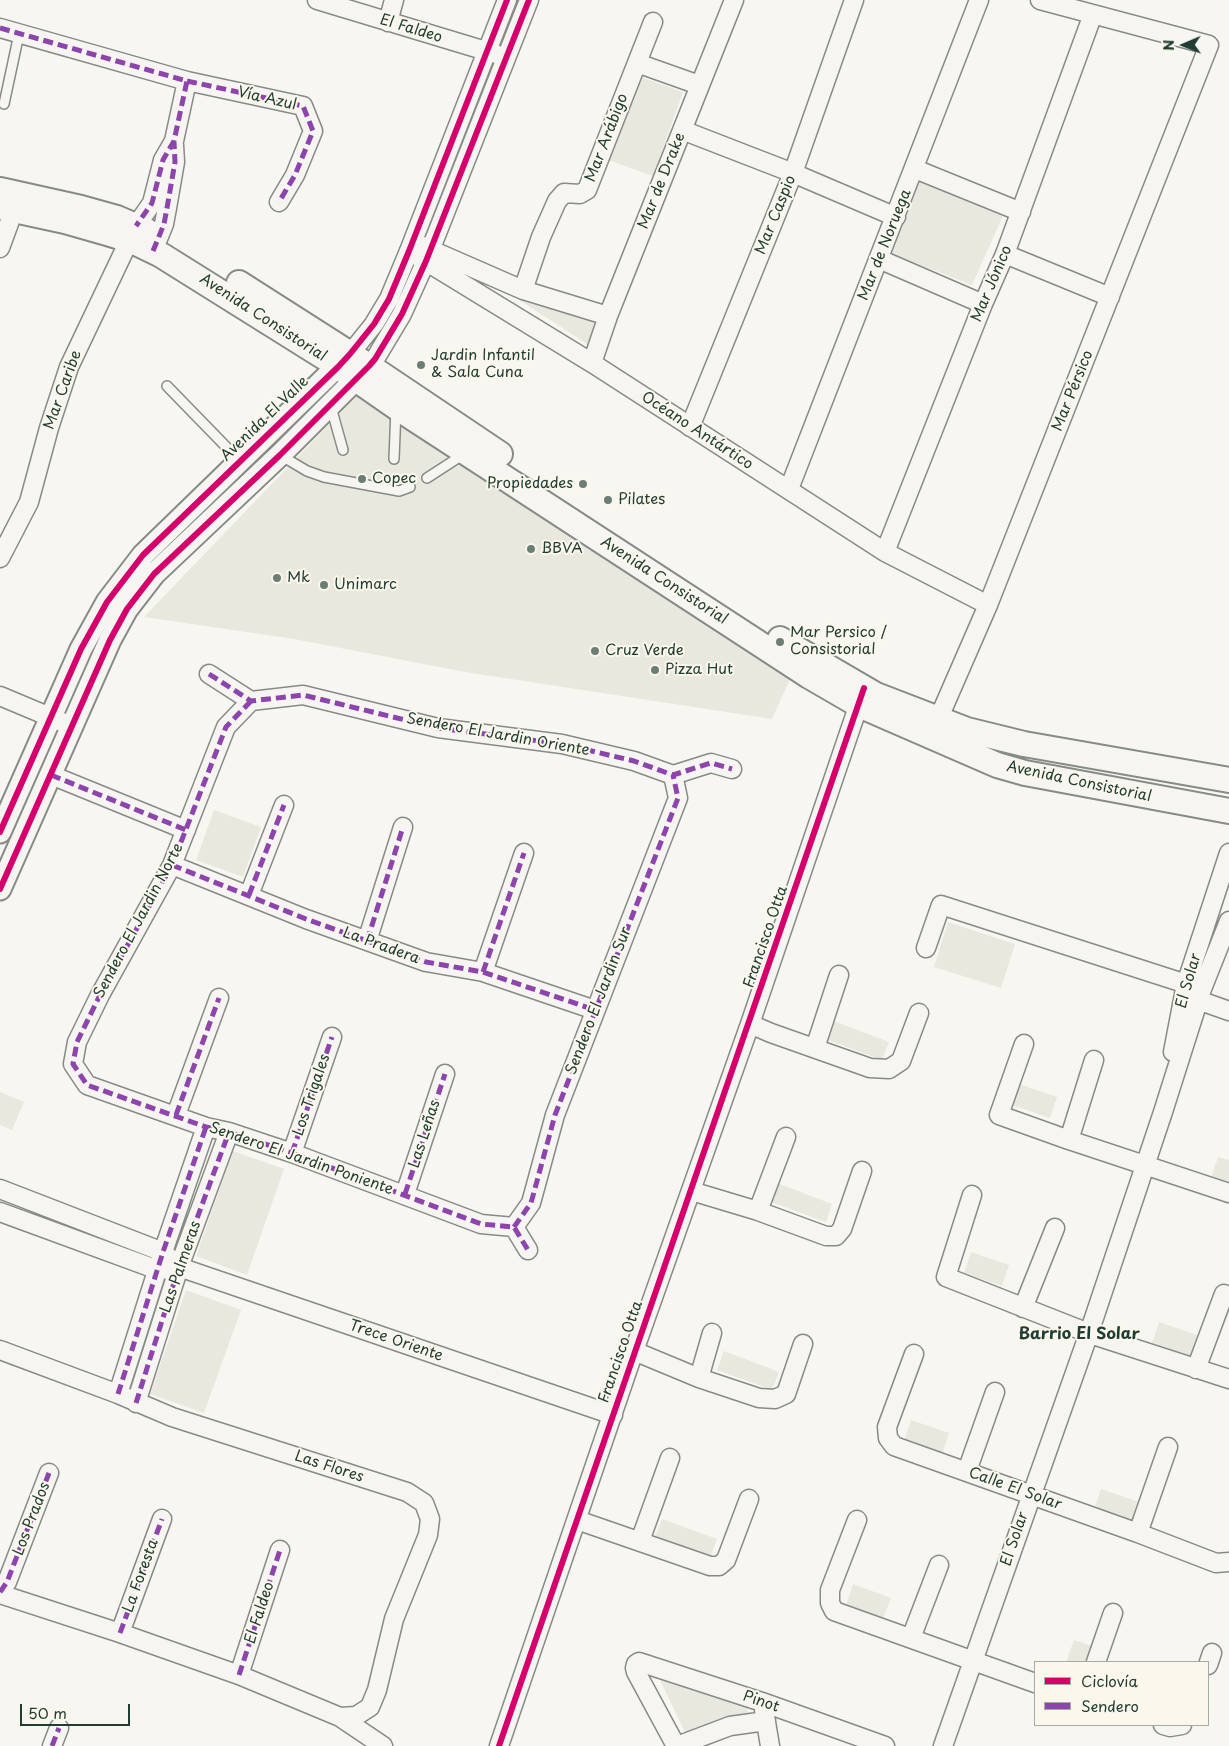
<!DOCTYPE html>
<meta charset="utf-8">
<style>
body{margin:0}
#map{position:relative;width:1229px;height:1746px;overflow:hidden;background:#f8f6f0;font-family:"Playpen Sans",sans-serif}
canvas{display:block}
.legend{position:absolute;left:1034px;top:1661px;width:175px;height:65px;box-sizing:border-box;background:#fbf7ec;border:1px solid #a3ada2;margin:0;padding:6px 9px;list-style:none;font-size:15px;color:#1f3d34}
.legend li{display:flex;align-items:center;gap:10px;height:25px}
.legend b{width:25px;border:1px solid #a3ada2}
.north{position:absolute;left:1159px;top:20px;width:50px;height:50px;-webkit-text-stroke:4px #fbf7ec;paint-order:stroke;rotate:269deg;font-size:14px;font-weight:700;line-height:20px;text-align:center;color:#1f3d34}
.north::after{content:'';display:block;margin:auto;width:18px;height:22px;background:#1f3d34;clip-path:polygon(50% 0,100% 100%,50% 72%,0 100%)}
.scale{position:absolute;left:20px;top:1704px;width:110px;height:22px;box-sizing:border-box;border:2px solid #1f3d34;border-top:0;padding-left:6px;font-size:15px;line-height:18px;white-space:nowrap;color:#1f3d34;-webkit-text-stroke:4px #fbf7ec;paint-order:stroke}
</style>
<div id="map">
<canvas width="1229" height="1746"></canvas>
<ul class="legend">
<li><b style="height:6px;background:#d6006c"></b>Ciclovía</li>
<li><b style="height:6px;background:#8e44ad"></b>Sendero</li>
</ul>
<div class="north">N</div>
<div class="scale">50 m</div>
</div>
<script>
const c = document.querySelector('canvas').getContext('2d');
c.lineJoin = 'round';
function fillPath(path, color) { c.fillStyle = color; c.fill(path, 'evenodd'); }
const poly = rows => new Path2D(rows.map(r => 'M' + r).join(''));
function trace(path, color, width, dash) { c.strokeStyle = color; c.lineWidth = width; c.lineCap = dash ? 'butt' : 'round'; c.setLineDash(dash || []); c.stroke(path); }
function drawText(font, color, halo, rows, align = 'center') {
  c.font = font + ' "Playpen Sans",sans-serif'; c.lineWidth = 4; c.setLineDash([]); c.textBaseline = 'middle'; c.strokeStyle = halo; c.fillStyle = color; for (const [text, x, y, turn = 0] of rows) {
    c.save(); c.translate(x, y); c.rotate((+turn || 0) * Math.PI / 180); c.textAlign = isNaN(turn) ? turn : align; if (halo) c.strokeText(text, 0, 0); c.fillText(text, 0, 0); c.restore();
  }
}
fillPath(poly([
 [638,76,683,92,653,176,608,160],
 [922,172,1006,209,972,285,890,253],
 [504,290,596,323,590,346],
 [357,395,790,679,772,719,465,672,294,639,144,617],
 [214,810,261,827,243,877,196,860],
 [948,922,1015,944,1001,988,934,967],
 [834,1021,889,1042,882,1060,828,1040],
 [1019,1084,1057,1097,1050,1118,1012,1105],
 [0,1092,24,1102,12,1130,0,1125],
 [233,1151,284,1169,247,1275,196,1256],
 [1218,1157,1229,1160,1229,1184,1211,1178],
 [777,1183,832,1204,826,1222,771,1202],
 [971,1252,1009,1265,1002,1286,964,1273],
 [186,1290,241,1310,204,1413,150,1394],
 [1159,1322,1197,1335,1190,1356,1152,1343],
 [724,1351,779,1372,772,1390,717,1370],
 [911,1420,949,1433,942,1455,904,1442],
 [1101,1489,1139,1502,1132,1523,1094,1510],
 [662,1519,717,1539,710,1558,655,1537],
 [853,1584,891,1598,883,1619,846,1605],
 [1074,1640,1095,1647,1089,1662,1066,1662],
 [660,1680,747,1707,749,1717,685,1732]
]), '#e8e8df');
const service = poly([
 [4,104,19,34],
 [167,386,240,461],
 [331,407,343,450],
 [280,455,307,471,324,477,399,491,410,487],
 [394,459,396,409],
 [427,478,464,454]
]);
const minor = poly([
 [317,0,496,54],
 [388,22,394,0],
 [0,28,187,81,174,141,163,160,152,203,136,226,69,367,49,428,29,502,0,558],
 [637,63,699,85],
 [187,81,303,106,313,131,295,175,279,202],
 [682,130,793,173,896,217],
 [915,169,1021,212],
 [420,245,523,290,608,316],
 [0,248,18,199],
 [153,251,164,224,167,208,175,162,174,145],
 [409,251,592,363,885,552,988,605],
 [1005,254,1110,297],
 [879,259,983,304],
 [523,290,541,237,557,201,564,193,580,194,587,190,653,22],
 [350,354,374,324,389,299,409,251,507,0],
 [592,363,608,316,734,0],
 [369,366,375,359,402,314,426,261,529,0],
 [690,427,793,173,854,0],
 [789,489,979,0],
 [885,552,983,304,1005,254,1093,14],
 [209,674,251,701,303,695,438,728,562,744,634,761,673,775,711,763,732,769],
 [0,696,62,722],
 [251,701,226,727,172,865,100,995,77,1042,73,1064,87,1085,206,1127,229,1132,292,1153,481,1224,514,1227,528,1250],
 [934,729,988,605,1209,45,1040,0],
 [51,775,186,830],
 [172,865,306,919,426,962,483,972,595,1010],
 [249,895,284,805],
 [367,941,403,827],
 [926,948,941,905,1202,989],
 [483,972,524,853],
 [1198,1000,1229,1011],
 [750,1024,771,1033,870,1068,889,1069,901,1061,919,1013],
 [1024,1044,999,1115,1069,1140,1229,1193],
 [815,1048,839,975],
 [1173,1052,1186,984,1229,853],
 [176,1115,219,998],
 [1069,1140,1094,1060],
 [292,1153,332,1037],
 [0,1189,163,1252,179,1267,613,1415],
 [691,1193,698,1193,758,1211,826,1236,836,1236,842,1229,862,1171],
 [405,1194,445,1074],
 [972,1195,946,1277,1096,1336,1229,1379],
 [758,1211,786,1137],
 [0,1212,158,1270,169,1269],
 [514,1227,531,1203,555,1115,678,798,673,775],
 [1023,1308,1055,1228],
 [0,1350,118,1394,172,1417,407,1492,424,1503,430,1519,428,1535,394,1619,377,1690,370,1707,356,1716,340,1717,239,1675,120,1633,0,1594],
 [634,1351,699,1378,759,1398,775,1399,786,1394,803,1344],
 [914,1354,887,1427,888,1438,894,1446,1138,1533,1216,1563,1229,1562],
 [1196,1369,1224,1294],
 [699,1378,712,1333],
 [118,1394,163,1252,206,1127],
 [136,1403,179,1267,229,1132],
 [967,1471,995,1392],
 [577,1520,710,1566,719,1566,726,1560,749,1499],
 [857,1520,830,1590,830,1603,834,1611,1035,1683],
 [1138,1533,1168,1447],
 [640,1541,670,1458],
 [0,1592,7,1582,49,1473],
 [120,1633,162,1519],
 [911,1638,939,1565],
 [1096,1662,1113,1613],
 [1208,1665,1212,1653],
 [239,1675,280,1550],
 [764,1710,770,1746],
 [340,1717,383,1746],
 [1163,1725,1170,1727,1182,1725],
 [52,1746,59,1728],
 [499,1746,634,1351,750,1024,862,695],
 [676,1746,636,1672,635,1668,636,1664,639,1662,762,1702,885,1746],
 [677,1746,730,1726,766,1721],
 [943,1746,1089,1333,1163,1112,1202,989,1229,921]
]);
const tertiary = poly([
 [0,832,81,649,107,602,143,555,349,355],
 [0,889,110,640,127,609,154,574,280,455,368,367]
]);
const secondary = poly([
 [0,190,81,208,117,218,147,231],
 [0,207,65,221,107,233,130,240,161,255,324,357,396,407,809,676,859,705,997,765,1025,773,1229,811],
 [239,283,369,366,500,454],
 [780,639,876,695,967,730,1024,744,1229,780]
]);
trace(service, '#868b86', 12);
trace(minor, '#868b86', 21);
trace(tertiary, '#868b86', 25);
trace(secondary, '#868b86', 28);
trace(service, '#f6f5f1', 9);
trace(minor, '#f6f5f1', 18);
trace(tertiary, '#f6f5f1', 21);
trace(secondary, '#f6f5f1', 24);
trace(poly([
 [0,28,187,81,174,141,163,160,152,203,136,226],
 [187,81,303,106,313,131,295,175,279,202],
 [153,251,164,224,167,208,175,162,174,142],
 [209,674,251,701,303,695,438,728,562,744,634,761,673,775,711,763,732,769],
 [251,701,226,727,172,865,100,995,77,1042,73,1064,87,1085,206,1127,229,1132,292,1153,481,1224,514,1227,528,1250],
 [51,775,186,830],
 [172,865,306,919,426,962,483,972,595,1010],
 [249,895,284,805],
 [367,941,403,827],
 [483,972,524,853],
 [176,1115,219,998],
 [292,1153,332,1037],
 [405,1194,445,1074],
 [514,1227,531,1203,555,1115,678,798,673,775],
 [118,1394,163,1252,206,1127],
 [136,1403,179,1267,229,1132],
 [0,1592,7,1582,49,1473],
 [120,1633,162,1519],
 [239,1675,280,1550],
 [52,1746,59,1728]
]), '#8e44ad', 5, [10, 5]);
trace(poly([
 [0,832,81,649,107,602,143,555,338,367,350,354,374,324,389,299,409,251,507,0],
 [0,889,110,640,127,609,154,574,280,455,369,366,375,359,402,314,426,261,529,0],
 [499,1746,864,688]
]), '#d6006c', 6);
for (const [x, y, r, color] of [
 [421,365,5,"#6b7e76"],
 [362,479,5,"#6b7e76"],
 [583,484,5,"#6b7e76"],
 [608,500,5,"#6b7e76"],
 [531,549,5,"#6b7e76"],
 [277,578,5,"#6b7e76"],
 [324,585,5,"#6b7e76"],
 [780,642,5,"#6b7e76"],
 [595,651,5,"#6b7e76"],
 [655,670,5,"#6b7e76"]
]) { const dot = new Path2D(); dot.arc(x, y, r, 0, 2 * Math.PI); c.fillStyle = color; c.fill(dot); trace(dot, '#fbf7ec', 2); }
drawText('15px', '#1f3d34', '#fbf7ec', [
 ["El Faldeo",411,29,17],
 ["Vía Azul",267,99,13],
 ["Mar Arábigo",607,138,-69],
 ["Mar de Drake",662,181,-68],
 ["Mar Caspio",776,215,-68],
 ["Mar de Noruega",885,245,-68],
 ["Mar Jónico",992,284,-67],
 ["Avenida Consistorial",263,318,33],
 ["Mar Caribe",63,390,-70],
 ["Mar Pérsico",1073,391,-68],
 ["Avenida El Valle",265,419,-44],
 ["Océano Antártico",697,431,33],
 ["Avenida Consistorial",664,581,33],
 ["Sendero El Jardin Oriente",498,735,10],
 ["Avenida Consistorial",1079,782,12],
 ["Sendero El Jardin Norte",139,921,-62],
 ["Francisco Otta",766,937,-71],
 ["La Pradera",381,946,20],
 ["El Solar",1189,981,-74],
 ["Sendero El Jardin Sur",599,1001,-69],
 ["Los Trigales",312,1095,-71],
 ["Las Leñas",425,1134,-72],
 ["Sendero El Jardin Poniente",301,1159,19],
 ["Las Palmeras",181,1267,-71],
 ["Trece Oriente",396,1341,19],
 ["Francisco Otta",621,1352,-71],
 ["Las Flores",329,1467,18],
 ["Calle El Solar",1015,1489,20],
 ["Los Prados",32,1519,-69],
 ["El Solar",1015,1539,-71],
 ["La Foresta",141,1576,-70],
 ["El Faldeo",260,1613,-72],
 ["Pinot",761,1702,19]
]);
drawText('15px', '#1f3d34', '#fbf7ec', [
 ["Jardin Infantil",431,356],
 ["& Sala Cuna",431,373],
 ["Copec",372,479],
 ["Propiedades",573,484,"right"],
 ["Pilates",618,500],
 ["BBVA",541,549],
 ["Mk",287,578],
 ["Unimarc",334,585],
 ["Mar Persico /",790,633],
 ["Consistorial",790,650],
 ["Cruz Verde",605,651],
 ["Pizza Hut",665,670]
], 'left');
drawText('bold 16px', '#1f3d34', '#fbf7ec', [
 ["Barrio El Solar",1079,1335]
]);
</script>
